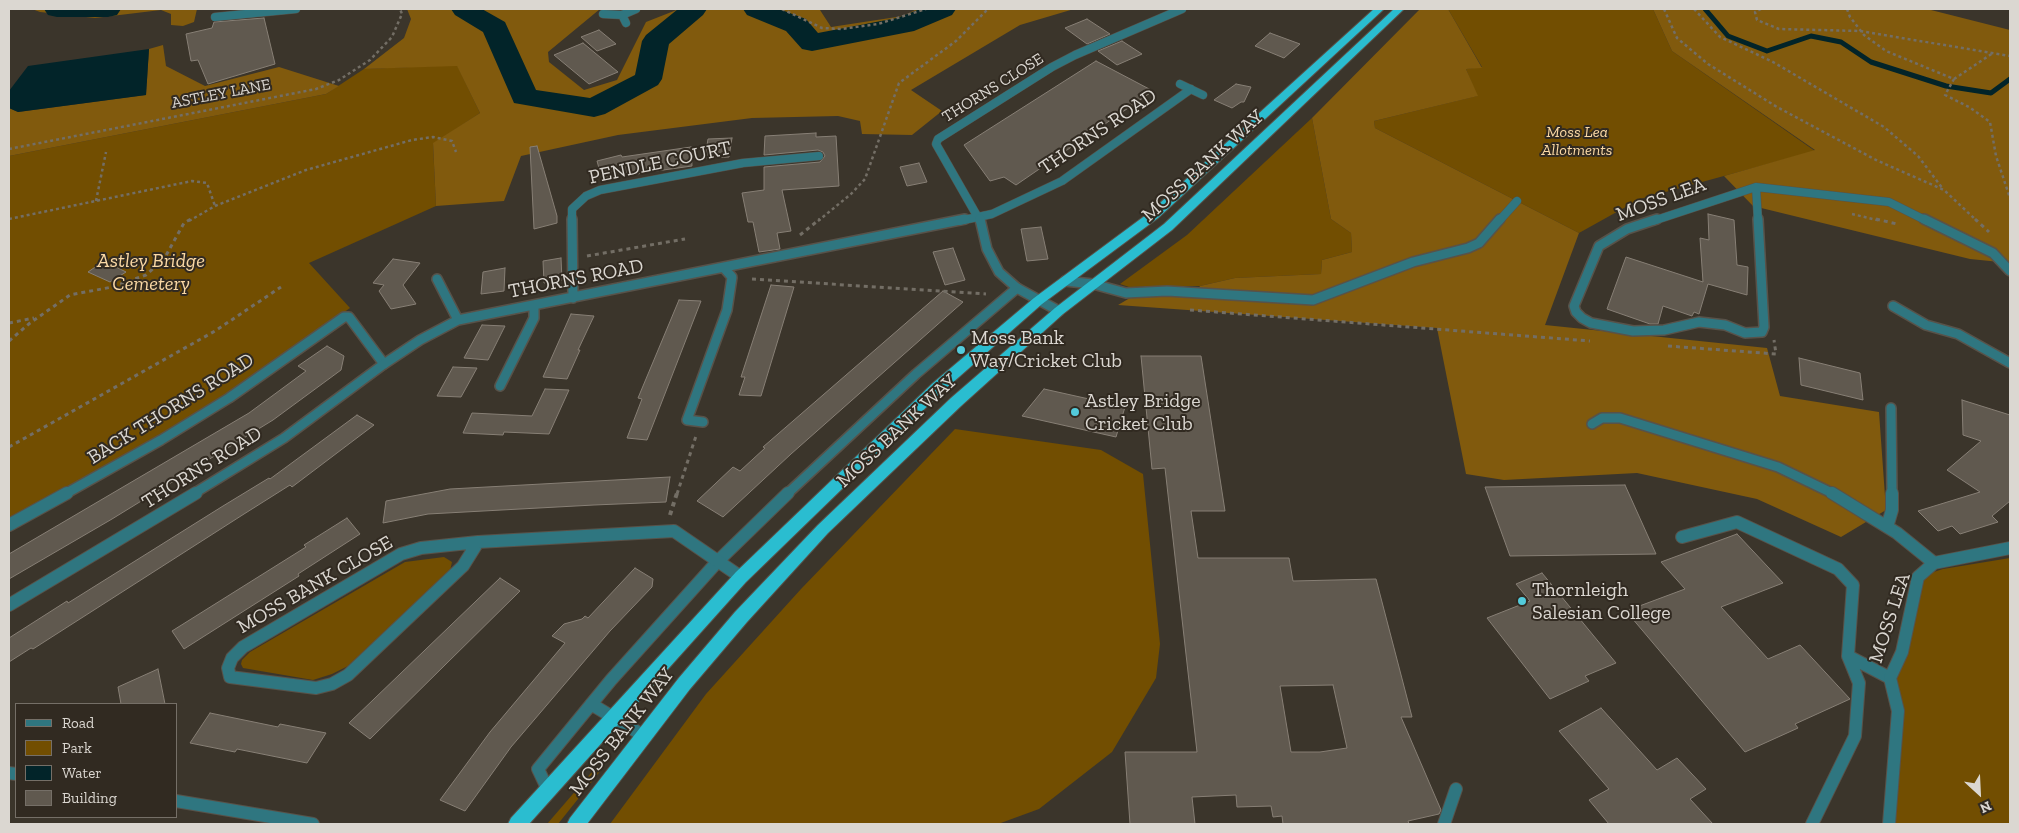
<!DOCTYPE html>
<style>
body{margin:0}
#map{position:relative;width:2019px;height:833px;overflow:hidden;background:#3b352b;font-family:"Zilla Slab",serif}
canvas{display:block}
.frame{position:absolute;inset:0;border:10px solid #dbd7d1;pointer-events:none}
.legend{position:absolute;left:15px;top:703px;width:162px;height:115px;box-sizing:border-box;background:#312a21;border:1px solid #756f67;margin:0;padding:6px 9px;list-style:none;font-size:15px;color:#dbd7d1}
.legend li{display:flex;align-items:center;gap:10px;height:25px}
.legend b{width:25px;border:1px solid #756f67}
.north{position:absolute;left:1954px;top:768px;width:50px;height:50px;-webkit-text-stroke:4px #312a21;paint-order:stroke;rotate:155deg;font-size:14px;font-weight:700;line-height:20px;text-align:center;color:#dbd7d1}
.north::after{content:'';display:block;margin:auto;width:18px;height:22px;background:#dbd7d1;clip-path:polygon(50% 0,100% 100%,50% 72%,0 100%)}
</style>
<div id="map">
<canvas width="2019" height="833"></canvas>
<div class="frame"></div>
<ul class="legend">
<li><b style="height:6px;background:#2f7680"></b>Road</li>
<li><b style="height:14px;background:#724e01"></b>Park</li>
<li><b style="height:14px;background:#022429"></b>Water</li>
<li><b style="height:14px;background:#60594f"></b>Building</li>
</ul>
<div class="north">N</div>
</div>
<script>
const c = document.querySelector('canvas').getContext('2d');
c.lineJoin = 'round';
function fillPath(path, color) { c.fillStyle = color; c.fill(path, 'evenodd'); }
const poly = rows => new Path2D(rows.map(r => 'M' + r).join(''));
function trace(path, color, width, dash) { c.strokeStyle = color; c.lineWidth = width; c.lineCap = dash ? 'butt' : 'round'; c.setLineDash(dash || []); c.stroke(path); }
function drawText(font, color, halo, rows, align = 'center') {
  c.font = font + ' "Zilla Slab",serif'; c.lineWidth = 4; c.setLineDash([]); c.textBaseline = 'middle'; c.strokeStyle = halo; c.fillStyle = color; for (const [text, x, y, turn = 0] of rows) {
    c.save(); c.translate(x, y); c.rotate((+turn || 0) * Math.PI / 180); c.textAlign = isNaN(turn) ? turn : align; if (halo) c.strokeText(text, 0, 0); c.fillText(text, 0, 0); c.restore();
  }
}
fillPath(poly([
 [1448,9,1653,9,1672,51,1815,151,1640,199,1579,233,1375,128,1374,121,1477,96,1466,69,1482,67],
 [457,65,480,113,433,144,436,206,309,263,350,308,227,394,159,437,9,520,9,156,326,94,364,69],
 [1312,118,1331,219,1351,233,1352,252,1322,260,1321,274,1235,278,1200,286,1129,287,1120,284,1187,235],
 [955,429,1101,450,1143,474,1160,644,1156,678,1112,752,1039,809,998,824,610,824,706,694,801,589],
 [444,557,452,562,450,571,348,666,332,674,313,680,243,668,241,664,242,660,250,652,405,562],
 [2010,558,2010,824,1889,824,1898,711,1890,678,1918,577,1943,569],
 [597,766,602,769,558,824,547,824]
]), '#724e01');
fillPath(poly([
 [32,9,197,9,194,22,183,26,171,25,171,14,161,10,95,18,40,12],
 [407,9,600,9,548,52,549,62,584,90,617,80,646,22,679,9,816,9,820,10,831,27,903,16,917,9,1074,9,1020,25,911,90,942,111,912,135,862,134,860,121,838,116,752,118,618,135,521,156,504,201,436,206,433,143,480,113,457,66,364,69,404,38,411,19],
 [1420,9,1448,9,1482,68,1466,69,1478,96,1374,121,1375,128,1579,233,1545,325,1767,348,1780,396,1879,412,1886,510,1841,537,1757,499,1637,473,1504,480,1466,474,1437,328,1118,305,1135,295,1194,295,1200,286,1235,278,1321,274,1322,260,1352,252,1351,233,1331,219,1312,118],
 [1653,9,1927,9,2010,30,2010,263,1970,259,1753,206,1724,176,1815,150,1672,51],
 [163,45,166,66,205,86,279,67,339,86,326,94,9,156,9,108,18,112,146,95,149,49]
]), '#815a0d');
fillPath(poly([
 [149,49,146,95,18,112,9,108,9,91,28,66]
]), '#022429');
trace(poly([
 [1705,9,1728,36,1767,51,1811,36,1841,42,1871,62,1946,86,1991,93,2010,79]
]), '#022429', 5);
fillPath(poly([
 [44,9,121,9,117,15,108,17,57,17,48,15,44,9],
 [451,9,482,9,505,22,536,90,590,98,635,75,642,41,646,35,678,9,707,9,703,15,669,44,662,79,658,85,605,114,594,117,514,103,483,32,455,15,451,9],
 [743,9,779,9,806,19,818,33,897,18,920,9,956,9,952,15,914,31,812,51,802,49,786,31,747,15,743,9]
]), '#022429');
const building = poly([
 [264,18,275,64,208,84,198,60,191,61,186,34,212,28,214,22,264,18],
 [1087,19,1110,34,1087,44,1065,28,1087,19],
 [599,30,616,44,597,51,581,37,599,30],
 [1270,33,1300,44,1284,58,1255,46,1270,33],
 [1122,41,1142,54,1117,65,1098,51,1122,41],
 [583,43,618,72,589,84,554,55,583,43],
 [1096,61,1153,91,1016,185,1004,177,990,181,964,145,1096,61],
 [1236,84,1251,87,1244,102,1241,102,1232,108,1214,100,1236,84],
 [816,133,816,137,836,136,839,186,782,190,791,231,777,233,780,249,759,252,753,222,748,222,742,193,764,190,764,167,820,162,825,156,823,152,818,150,764,155,765,136,816,133],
 [732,138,729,157,705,158,708,139,732,138],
 [537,146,557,216,557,223,534,229,530,147,537,146],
 [691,147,692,166,649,172,637,174,637,171,602,179,597,161,621,155,622,157,691,147],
 [919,163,927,182,907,186,900,167,919,163],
 [1708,214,1734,220,1737,265,1748,267,1747,295,1708,284,1699,314,1694,312,1692,316,1663,306,1658,324,1650,324,1607,309,1626,257,1703,282,1700,238,1709,240,1708,214],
 [1041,227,1048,259,1027,261,1021,229,1041,227],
 [953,248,965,280,945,285,933,252,953,248],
 [561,258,562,280,544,283,543,261,561,258],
 [393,259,420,263,403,285,416,304,391,309,379,291,384,285,373,283,393,259],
 [104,261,126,272,110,282,88,272,104,261],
 [505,268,504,291,481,294,483,272,505,268],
 [771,285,794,287,761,396,739,395,745,377,741,377,771,285],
 [943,291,963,302,791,454,723,517,697,501,733,467,740,471,765,448,763,447,943,291],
 [679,300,701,301,647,440,627,438,642,399,638,398,679,300],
 [571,314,594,316,578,350,580,350,567,379,543,377,571,314],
 [482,325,505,326,488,360,464,358,482,325],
 [327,346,344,356,341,370,273,420,112,519,9,579,9,554,249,413,306,371,298,366,327,346],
 [1141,356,1201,356,1225,511,1191,511,1198,558,1289,558,1293,581,1376,579,1412,717,1401,717,1441,810,1439,814,1408,821,1409,824,1283,824,1282,816,1273,817,1271,806,1237,807,1236,795,1192,797,1195,824,1130,824,1125,752,1197,752,1165,468,1152,469,1141,356],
 [1333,685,1347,748,1320,752,1291,752,1280,686,1333,685],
 [1799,358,1860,373,1863,400,1801,385,1799,358],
 [453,367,477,368,461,397,437,396,453,367],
 [545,389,569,390,549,434,504,432,503,435,463,433,472,413,532,416,545,389],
 [1044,389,1125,407,1116,437,1022,416,1044,389],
 [1962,400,2010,415,2010,501,1992,516,1998,522,1960,534,1952,526,1938,531,1918,511,1980,492,1947,470,1981,441,1963,435,1962,400],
 [357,415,374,425,292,487,290,485,244,514,33,649,31,648,9,662,9,638,67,601,68,603,223,506,269,478,270,479,357,415],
 [670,477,666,502,594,505,428,514,383,523,386,501,450,489,670,477],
 [1625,485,1656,554,1510,556,1485,487,1625,485],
 [347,518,360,534,298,574,299,576,184,649,172,631,306,547,304,545,347,518],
 [1737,534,1783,583,1721,607,1768,659,1800,645,1850,699,1795,724,1798,728,1745,752,1626,611,1685,589,1661,562,1737,534],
 [635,568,653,579,652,587,610,631,511,747,465,811,440,800,490,732,565,643,552,636,564,624,582,619,585,616,588,618,635,568],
 [1542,573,1616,663,1585,676,1589,681,1550,699,1487,618,1530,601,1516,584,1542,573],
 [500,578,520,591,370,739,349,723,500,578],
 [158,669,165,704,121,704,118,687,158,669],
 [1601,708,1657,770,1677,758,1706,789,1690,799,1713,824,1609,824,1589,800,1609,789,1559,731,1601,708],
 [210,713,278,727,280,724,326,733,307,763,237,749,235,752,190,743,210,713]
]);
fillPath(building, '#60594f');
trace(building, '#877f75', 1);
const serviceFar2 = poly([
 [215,17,296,9],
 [1499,221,1517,201]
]);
const serviceFar1 = poly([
 [1065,281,1093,284,1126,293,1167,291,1313,300,1413,262,1468,248,1479,243,1500,219],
 [65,494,161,440,229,398,344,317,349,317,384,364],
 [787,494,916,374,1017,288]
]);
const service = poly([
 [9,525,67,493],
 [1682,537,1737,522,1838,569,1853,585,1848,656,1890,678],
 [591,704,644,736],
 [9,773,16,774],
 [548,790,538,769,611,680,718,561,788,493],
 [176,801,313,824],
 [1444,824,1456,789],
 [1812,824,1855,736,1859,683,1848,656]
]);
const minorFar2 = poly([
 [603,14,622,15,626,23],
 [622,15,636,9],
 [1180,84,1203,95],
 [1756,187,1889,202,1927,221],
 [1756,187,1758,221],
 [572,221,572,209,586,196,600,190,743,163,819,156],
 [959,221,992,214,1062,181,1191,89],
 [980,221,936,144,938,139,1052,67,1075,55,1182,9],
 [1653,221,1756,187]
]);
const minorFar1 = poly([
 [572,219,573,298],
 [980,219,987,249,999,272,1017,288,1059,311],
 [1657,219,1627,229,1599,246,1574,306,1576,312,1582,318,1591,323,1633,331,1664,330,1699,322,1725,325,1745,333,1762,332,1764,327,1758,219],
 [1924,219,1993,253,2010,271],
 [437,279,458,320],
 [1893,306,1926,325,1958,334,2010,363],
 [500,386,534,318,534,306],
 [1891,408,1892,494],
 [703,422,687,420,727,310,732,277,724,268],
 [1592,424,1602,418,1620,418,1778,467,1834,494],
 [193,494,284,438,384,364,420,340,458,320,965,219]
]);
const minor = poly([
 [1832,493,1897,533,1934,563],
 [1887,527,1892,510,1892,493],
 [478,542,463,566,348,675,332,684,316,688,230,677,228,668,232,658,243,647,401,554,421,548,478,542],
 [478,542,674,531,741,577],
 [9,605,196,493],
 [1889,824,1898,711,1890,678,1902,652,1918,577,1934,563,2010,548]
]);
const trunk = poly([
 [1374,9,1384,9,1158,218,1042,304,943,391,746,582,529,824,508,824,511,818,736,572,933,383,1034,298,1150,212,1374,9],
 [1394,9,1404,9,1172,230,1063,314,961,406,828,533,747,622,690,689,587,824,567,824,570,818,678,679,735,612,818,525,951,398,1055,308,1164,224,1394,9]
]);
trace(serviceFar2, '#585249', 9);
trace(serviceFar1, '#585249', 12);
trace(service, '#585249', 14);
trace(minorFar2, '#585249', 9);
trace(minorFar1, '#585249', 12);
trace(minor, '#585249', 14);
trace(trunk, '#585249', 2);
trace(poly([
 [782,9,822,28,841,29,878,24,926,9],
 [1664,9,1677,38,1708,64,1777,107,1876,160,1944,190,1977,221],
 [1694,9,1720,37,1773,62,1884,127,1918,156,1943,189],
 [1761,9,1755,12,1757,20,1779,29,1860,31,2010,56],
 [1847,9,1850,17,1864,35,1886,51,1954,79,1945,95,1969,107,1990,122,1996,156,2010,198],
 [1954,79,1993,53],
 [9,149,316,89,339,80,370,60,392,37,402,14,400,9],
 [96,201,106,152],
 [1852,214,1881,221],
 [9,219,192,181,207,183,215,206],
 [189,221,215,206,306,170,412,140,433,137,452,141,456,152],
 [818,221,851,194,865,179,899,83,956,41,988,9]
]), '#736e65', 2.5, [3, 3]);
trace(poly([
 [1876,219,1897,224],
 [1975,219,1989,232],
 [800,235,820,219],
 [587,256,685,239],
 [752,279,986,294],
 [1190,310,1590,341],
 [9,323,34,318],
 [9,341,30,323,70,295,112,287,146,275,164,259,184,223,191,219],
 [1668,346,1776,354,1774,340],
 [9,447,215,331,281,287],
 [677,494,696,436]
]), '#736e65', 3, [4, 4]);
trace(poly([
 [670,515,677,493]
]), '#736e65', 4, [4.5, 4.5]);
trace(serviceFar2, '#2f7680', 8);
trace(serviceFar1, '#2f7680', 9);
trace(service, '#2f7680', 12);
trace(minorFar2, '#2f7680', 8);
trace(minorFar1, '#2f7680', 9);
trace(minor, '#2f7680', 12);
fillPath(trunk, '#2abdd0');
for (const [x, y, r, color] of [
 [961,350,5,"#53cbdb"],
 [1075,412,5,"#53cbdb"],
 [1522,601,5,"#53cbdb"]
]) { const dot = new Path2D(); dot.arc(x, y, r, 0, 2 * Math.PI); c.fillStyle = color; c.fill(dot); trace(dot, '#312a21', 2); }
drawText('16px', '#dbd7d1', '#312a21', [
 ["THORNS CLOSE",993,88,-32],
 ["ASTLEY LANE",221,94,-11]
]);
drawText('italic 16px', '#fbd9a5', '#312a21', [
 ["Moss Lea",1577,132],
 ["Allotments",1577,150]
]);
drawText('20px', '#dbd7d1', '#312a21', [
 ["THORNS ROAD",1098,132,-34],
 ["PENDLE COURT",660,163,-12],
 ["MOSS BANK WAY",1203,166,-42],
 ["MOSS LEA",1661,200,-20],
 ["THORNS ROAD",576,279,-11],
 ["BACK THORNS ROAD",171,409,-32],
 ["MOSS BANK WAY",897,431,-43],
 ["THORNS ROAD",202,468,-32],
 ["MOSS BANK CLOSE",315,585,-30],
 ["MOSS LEA",1890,618,-72],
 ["MOSS BANK WAY",622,732,-52]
]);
drawText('italic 20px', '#fbd9a5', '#312a21', [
 ["Astley Bridge",151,261],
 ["Cemetery",151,284]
]);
drawText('20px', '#dbd7d1', '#312a21', [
 ["Moss Bank",971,338],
 ["Way/Cricket Club",971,361],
 ["Astley Bridge",1085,401],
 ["Cricket Club",1085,424],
 ["Thornleigh",1532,590],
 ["Salesian College",1532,613]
], 'left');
</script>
